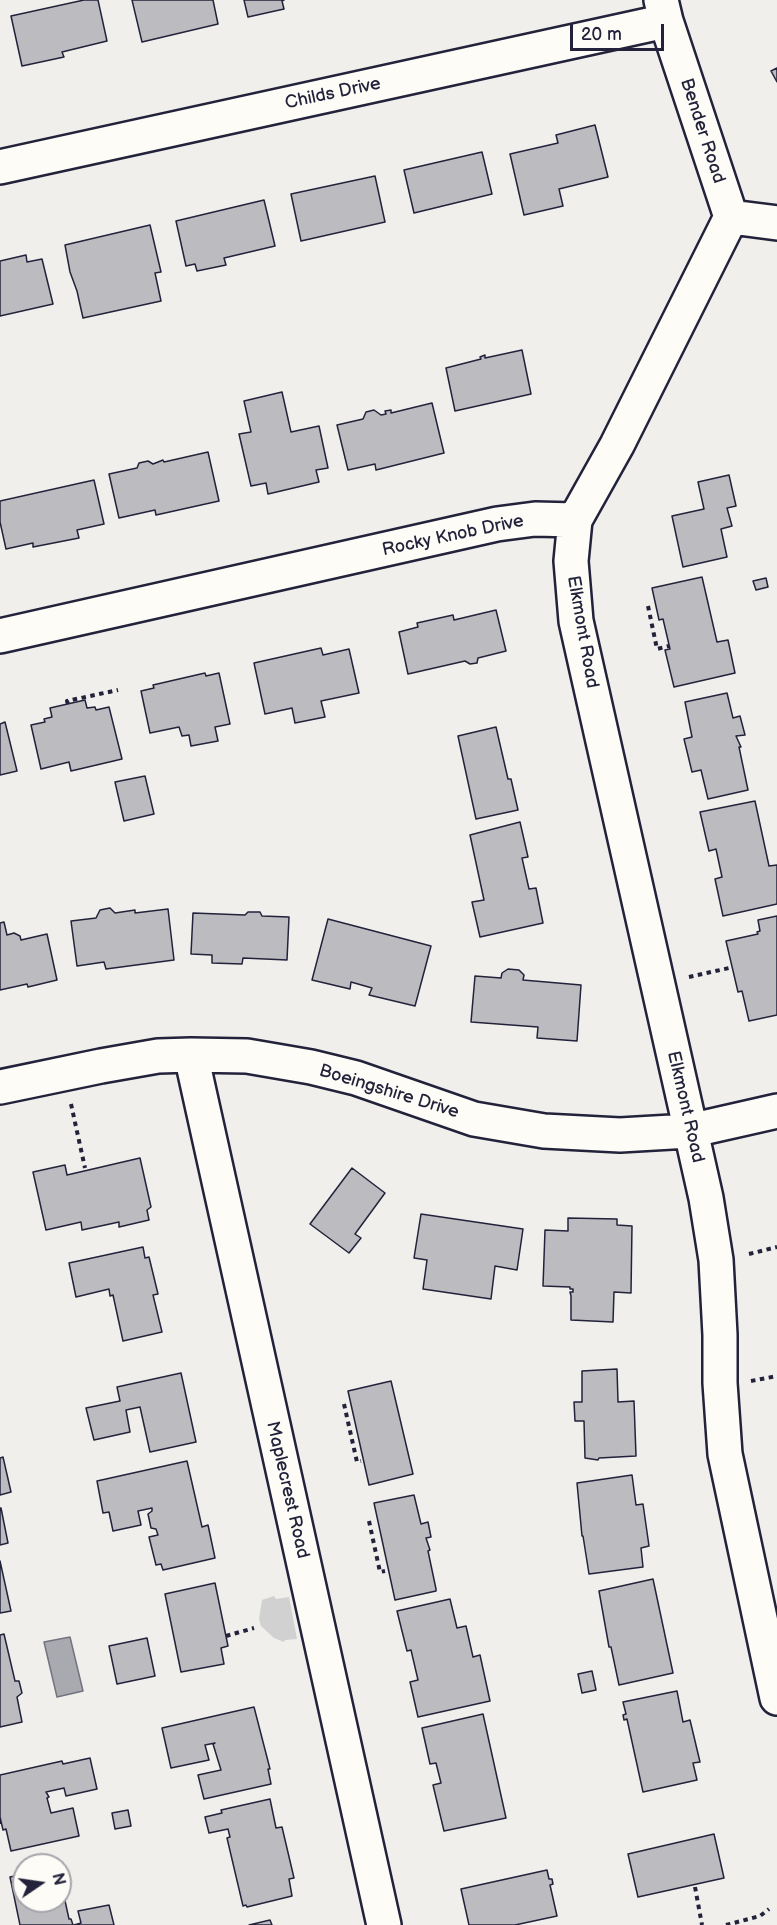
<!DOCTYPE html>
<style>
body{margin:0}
#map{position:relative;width:777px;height:1925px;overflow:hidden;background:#f0efec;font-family:"Balsamiq Sans",sans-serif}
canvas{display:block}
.north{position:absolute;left:12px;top:1853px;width:60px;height:60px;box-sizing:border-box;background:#fdfcf7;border:2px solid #a5a5ac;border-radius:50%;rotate:77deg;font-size:16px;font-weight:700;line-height:24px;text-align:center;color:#22223b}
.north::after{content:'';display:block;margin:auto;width:21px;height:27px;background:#22223b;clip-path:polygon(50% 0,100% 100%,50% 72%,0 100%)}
.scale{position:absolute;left:570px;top:24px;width:94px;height:27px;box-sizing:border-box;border:3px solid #22223b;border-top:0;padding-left:8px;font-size:18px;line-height:21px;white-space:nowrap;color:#22223b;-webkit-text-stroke:4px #fdfcf7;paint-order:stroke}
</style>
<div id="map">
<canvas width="777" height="1925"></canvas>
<div class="north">N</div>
<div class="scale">20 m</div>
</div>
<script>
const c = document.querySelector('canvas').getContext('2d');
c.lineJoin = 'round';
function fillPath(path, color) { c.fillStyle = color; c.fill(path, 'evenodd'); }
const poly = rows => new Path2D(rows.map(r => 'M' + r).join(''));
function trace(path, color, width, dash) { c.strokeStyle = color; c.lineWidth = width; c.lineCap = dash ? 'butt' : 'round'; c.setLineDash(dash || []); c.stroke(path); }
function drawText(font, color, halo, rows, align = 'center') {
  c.font = font + ' "Balsamiq Sans",sans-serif'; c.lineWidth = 4.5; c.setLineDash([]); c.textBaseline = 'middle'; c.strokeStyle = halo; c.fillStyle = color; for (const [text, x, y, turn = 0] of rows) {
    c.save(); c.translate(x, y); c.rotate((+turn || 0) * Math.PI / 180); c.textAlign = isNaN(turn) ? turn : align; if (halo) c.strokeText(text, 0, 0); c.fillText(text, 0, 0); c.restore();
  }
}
fillPath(poly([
 [274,1596,276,1599,289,1597,297,1639,285,1640,284,1642,274,1638,261,1626,259,1619,262,1600]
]), '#d2d1d1');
const water = poly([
 [70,1637,83,1691,57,1697,44,1642,70,1637]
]);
fillPath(water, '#a9a9b0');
trace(water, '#737381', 1.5);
const building = poly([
 [84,0,98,0,107,41,62,52,64,57,22,66,11,16,84,0],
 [132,0,213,0,218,24,142,42,132,0],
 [244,0,284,0,282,1,284,9,248,17,244,0],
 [777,68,777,82,771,71,777,68],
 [595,125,608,177,559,189,563,206,524,215,510,154,558,143,556,135,595,125],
 [482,152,492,194,414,213,404,170,482,152],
 [375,176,385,222,301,241,291,194,375,176],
 [264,200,275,246,224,258,226,265,197,271,195,264,186,266,176,221,264,200],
 [150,225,161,272,155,273,161,301,83,318,77,291,70,272,65,245,150,225],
 [26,255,27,262,42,259,53,304,0,316,0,261,26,255],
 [522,350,531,394,455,411,446,368,481,359,480,357,485,355,485,358,522,350],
 [282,392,291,432,319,426,328,468,316,470,319,482,268,494,266,483,251,486,239,434,251,432,244,401,282,392],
 [432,403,444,453,376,470,375,464,348,470,337,425,363,419,366,412,374,410,381,415,386,414,385,411,391,410,391,413,432,403],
 [208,452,219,501,156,515,155,510,119,518,109,474,137,468,139,463,148,461,153,464,163,460,164,462,208,452],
 [729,475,736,506,727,508,732,526,721,529,727,557,683,567,672,516,704,509,698,482,729,475],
 [94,480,104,524,77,530,79,538,33,547,33,543,6,549,0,522,0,501,94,480],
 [702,577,717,642,728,640,735,673,674,687,665,650,670,649,663,619,659,620,652,588,702,577],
 [766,578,768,587,756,590,753,581,766,578],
 [496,610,506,651,478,658,477,663,470,664,465,661,408,674,399,632,418,627,417,623,453,615,454,620,496,610],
 [321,648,323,655,349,649,359,693,321,701,325,717,295,723,292,708,265,714,254,663,321,648],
 [205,673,206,676,219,673,230,724,215,727,218,741,191,746,189,735,182,736,179,727,150,733,141,691,154,688,153,685,205,673],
 [727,693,733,718,740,716,745,735,736,736,741,747,739,747,748,790,708,799,701,770,692,772,684,739,692,737,685,702,727,693],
 [85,700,87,708,95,707,96,710,109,707,122,759,71,771,69,762,41,769,31,725,45,722,44,719,52,717,50,708,85,700],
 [5,722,17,771,0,775,0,724,5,722],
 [496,727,508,779,511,779,518,810,476,819,458,736,496,727],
 [145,776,154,814,124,821,115,782,145,776],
 [755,801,769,866,777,865,777,904,723,916,715,879,722,877,716,849,709,851,700,812,755,801],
 [520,822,528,857,522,858,529,889,536,888,543,923,480,937,472,902,484,900,470,835,520,822],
 [110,908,115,913,135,910,135,913,168,909,174,960,106,969,104,962,77,966,71,921,96,918,100,910,110,908],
 [248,912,260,912,262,916,289,917,287,960,243,958,242,964,212,963,212,955,191,954,193,913,245,915,248,912],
 [777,916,777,1015,749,1021,742,991,738,992,726,941,758,934,757,932,760,931,758,920,777,916],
 [328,919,431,946,415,1006,369,995,372,988,351,982,350,989,312,980,328,919],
 [4,922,7,935,14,933,20,936,21,940,47,934,57,980,28,987,27,984,0,990,0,923,4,922],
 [508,969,519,970,524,975,523,980,581,985,577,1041,537,1038,538,1027,471,1022,475,976,501,978,502,973,508,969],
 [140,1158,151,1207,147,1210,149,1220,119,1227,119,1222,82,1230,81,1222,46,1230,33,1172,65,1165,67,1175,140,1158],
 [352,1168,385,1193,355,1234,361,1238,349,1253,310,1224,352,1168],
 [421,1214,523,1229,517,1270,495,1266,491,1299,423,1289,427,1260,414,1258,421,1214],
 [568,1218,617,1219,617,1225,632,1226,631,1293,614,1292,613,1322,571,1320,571,1296,570,1292,573,1292,573,1289,570,1289,570,1287,543,1286,545,1230,568,1231,568,1218],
 [143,1247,145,1258,149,1257,158,1294,153,1295,162,1332,123,1341,113,1295,110,1296,109,1289,76,1297,69,1263,143,1247],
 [617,1369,618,1402,634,1401,636,1456,599,1458,598,1460,585,1458,584,1421,575,1421,574,1402,582,1402,582,1371,617,1369],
 [181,1373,196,1442,150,1452,140,1407,126,1410,130,1432,94,1440,86,1408,120,1401,117,1387,181,1373],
 [391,1381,413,1474,369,1485,348,1391,391,1381],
 [3,1457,11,1492,0,1495,0,1458,3,1457],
 [187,1461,202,1527,208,1525,215,1558,163,1570,161,1564,156,1565,149,1537,158,1535,156,1529,151,1528,148,1514,152,1511,152,1508,138,1511,141,1525,113,1531,109,1512,103,1513,97,1481,187,1461],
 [632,1475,636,1505,643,1504,649,1546,641,1548,643,1567,589,1574,583,1536,582,1536,577,1483,632,1475],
 [414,1495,421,1524,428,1522,431,1537,426,1538,430,1550,428,1551,436,1589,436,1591,395,1600,374,1503,414,1495],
 [1,1508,8,1543,0,1545,0,1508,1,1508],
 [0,1561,11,1611,0,1613,0,1561],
 [653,1579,673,1673,619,1685,611,1647,609,1647,599,1591,653,1579],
 [215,1583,228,1646,221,1648,224,1664,181,1672,165,1594,215,1583],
 [450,1599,457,1628,466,1626,473,1657,480,1655,490,1701,418,1717,410,1682,418,1680,411,1650,407,1651,397,1611,450,1599],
 [4,1634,15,1681,19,1681,22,1693,17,1697,22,1722,0,1727,0,1635,4,1634],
 [147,1638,155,1676,117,1684,109,1646,147,1638],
 [592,1671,596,1690,582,1693,578,1674,592,1671],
 [677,1691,683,1722,690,1720,700,1762,693,1763,697,1780,643,1792,627,1719,624,1720,623,1715,626,1714,623,1702,677,1691],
 [254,1707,270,1769,268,1769,271,1784,204,1799,198,1775,221,1770,213,1744,215,1743,205,1745,209,1760,171,1768,162,1728,254,1707],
 [483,1714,506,1818,444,1831,433,1785,441,1783,436,1763,430,1764,422,1728,483,1714],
 [90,1758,97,1789,66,1796,64,1788,46,1792,49,1797,47,1798,51,1813,73,1808,79,1836,11,1851,6,1829,3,1830,0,1817,0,1775,62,1761,63,1764,90,1758],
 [270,1799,276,1828,282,1827,294,1878,289,1879,292,1896,247,1907,246,1905,243,1906,227,1838,230,1837,228,1829,209,1833,205,1817,222,1813,221,1810,270,1799],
 [128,1810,131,1826,115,1829,112,1813,128,1810],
 [714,1834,724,1878,638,1897,628,1854,714,1834],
 [547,1870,549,1879,552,1879,553,1884,550,1885,557,1916,515,1925,469,1925,461,1889,547,1870],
 [24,1874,24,1901,60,1901,60,1878,69,1919,71,1919,73,1925,20,1925,10,1877,24,1874],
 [109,1905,114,1925,74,1925,81,1923,78,1911,109,1905],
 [270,1920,272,1925,249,1925,270,1920]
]);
fillPath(building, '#bcbcc0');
trace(building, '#22223b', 1.5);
const minor = poly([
 [661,0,666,21,731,217,777,223],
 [0,167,666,21],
 [575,520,571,561,576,621,706,1198,716,1260,720,1335,720,1383,725,1454,777,1698],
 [0,636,497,524,535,519,575,520,617,445,731,217],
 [191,1055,384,1925],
 [0,1087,101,1066,158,1056,191,1055,247,1056,311,1067,356,1078,474,1119,544,1131,620,1135,689,1131,777,1111]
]);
trace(minor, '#22223b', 38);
trace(poly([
 [648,606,657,649,669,646],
 [68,704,67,701,118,690],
 [689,977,729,968],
 [71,1104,85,1168],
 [749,1254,777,1247],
 [751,1381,777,1376],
 [344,1404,357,1462,361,1461],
 [369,1521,380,1572,385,1571],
 [226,1636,254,1628],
 [0,1822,1,1822],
 [695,1887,702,1925],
 [726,1925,760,1916,769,1909]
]), '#22223b', 4, [4.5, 4.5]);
trace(minor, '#fdfcf7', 33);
drawText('18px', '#22223b', '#fdfcf7', [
 ["Childs Drive",333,94,-12],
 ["Bender Road",702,131,72],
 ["Rocky Knob Drive",453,536,-12],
 ["Elkmont Road",582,632,80],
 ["Boeingshire Drive",389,1092,17],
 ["Elkmont Road",685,1107,77],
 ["Maplecrest Road",287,1490,77]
]);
</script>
